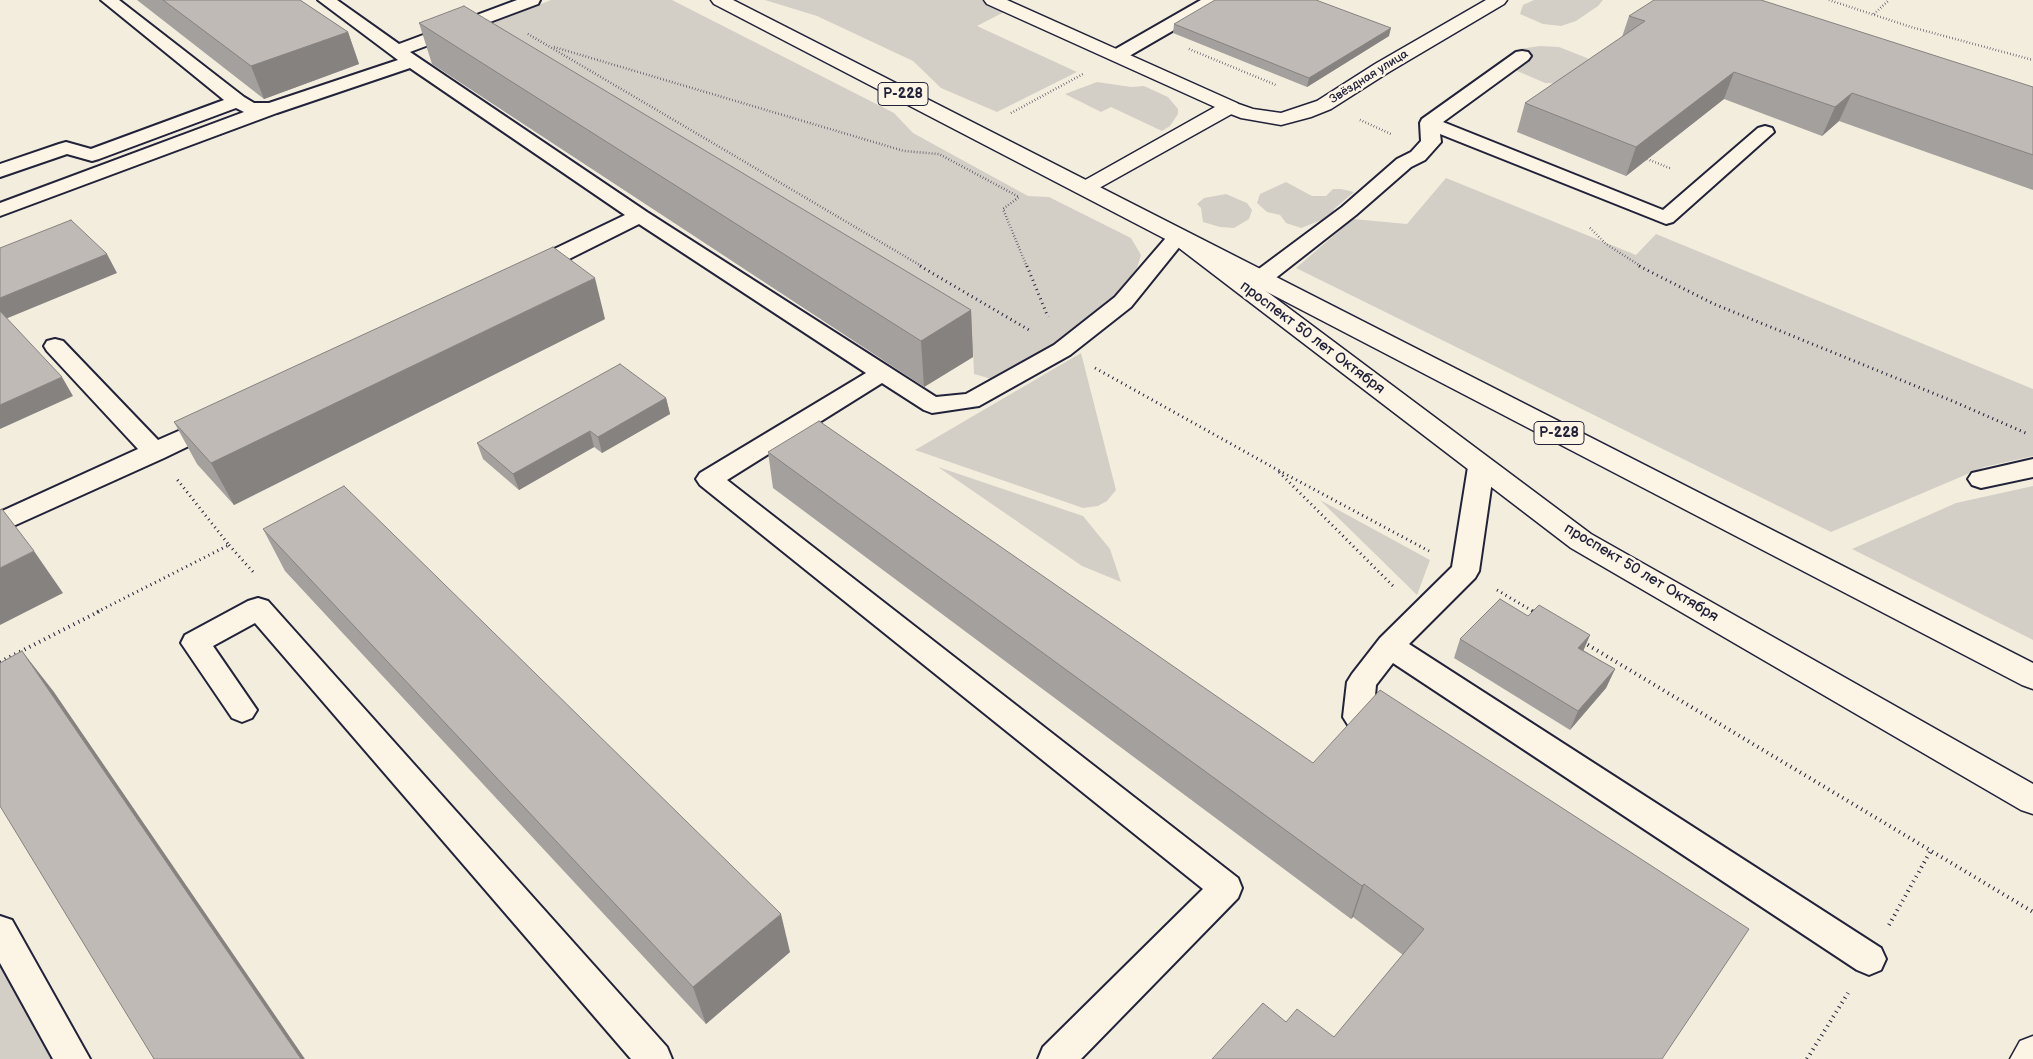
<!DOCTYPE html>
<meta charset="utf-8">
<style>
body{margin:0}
canvas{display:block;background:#f3edde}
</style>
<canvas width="2033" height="1059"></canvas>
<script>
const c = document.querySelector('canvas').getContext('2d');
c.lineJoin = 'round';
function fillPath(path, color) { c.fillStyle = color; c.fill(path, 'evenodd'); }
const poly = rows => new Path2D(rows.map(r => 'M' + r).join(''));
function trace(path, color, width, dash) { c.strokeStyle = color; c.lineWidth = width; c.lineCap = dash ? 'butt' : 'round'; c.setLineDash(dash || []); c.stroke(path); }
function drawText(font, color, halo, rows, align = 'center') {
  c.font = font + ' "Balsamiq Sans",sans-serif'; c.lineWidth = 5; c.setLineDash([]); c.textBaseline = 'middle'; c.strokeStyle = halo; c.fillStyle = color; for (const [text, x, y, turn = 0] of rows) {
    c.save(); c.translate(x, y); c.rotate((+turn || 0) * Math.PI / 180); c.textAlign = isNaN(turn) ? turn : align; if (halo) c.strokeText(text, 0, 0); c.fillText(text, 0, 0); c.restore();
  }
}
fillPath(poly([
 [551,0,672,0,894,113,913,133,1028,196,1049,197,1131,238,1141,255,1137,268,1109,303,1082,332,995,380,974,374,973,351,916,315,486,26],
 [765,0,981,0,1006,11,977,26,1077,72,997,112,941,88,913,61,817,16],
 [1534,0,1603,0,1598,6,1576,21,1561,26,1543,24,1520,14,1523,5],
 [1540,46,1559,47,1587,58,1595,66,1568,84,1545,83,1515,70,1519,49],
 [1097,82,1131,87,1144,86,1168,97,1178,109,1178,114,1170,126,1162,131,1111,107,1101,112,1065,94],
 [1446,178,1636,255,1656,234,2033,389,2033,456,1984,467,1831,532,1296,268,1353,219,1407,224],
 [1286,182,1312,196,1326,196,1333,189,1341,189,1354,192,1334,209,1332,216,1301,228,1286,223,1280,215,1267,212,1257,203,1260,194],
 [1226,194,1247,203,1252,210,1249,219,1234,228,1220,227,1203,222,1201,208,1197,204,1204,198],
 [1081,353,1116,490,1107,501,1098,506,1083,508,915,450],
 [938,467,1083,516,1110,549,1121,582,1082,566],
 [2033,486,2033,640,1852,549,1956,503],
 [1320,500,1430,560,1417,595],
 [0,961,55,1059,0,1059]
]), '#d4cfc6');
const service = poly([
 [101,0,119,0,244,97,254,103,269,103,398,60,318,0,337,0,399,44,517,0,540,0,538,4,410,52,647,212,936,397,966,394,1054,345,1115,297,1171,232,1178,230,1185,232,1188,236,1185,240,1131,307,1070,355,979,406,932,413,924,410,882,383,727,480,1238,878,1242,888,1238,898,1081,1059,1038,1059,1043,1047,1203,889,700,485,696,479,700,473,866,373,639,224,539,274,531,275,523,274,520,269,523,264,625,215,410,68,277,113,0,216,0,203,244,112,236,108,99,159,92,161,67,154,0,177,0,164,59,144,66,142,91,149,224,100,101,0],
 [1201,0,1221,0,1219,4,1124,59,1118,60,1112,59,1109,55,1112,51,1201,0],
 [1522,51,1528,52,1531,56,1528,60,1443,122,1663,210,1758,128,1765,126,1772,128,1774,132,1673,222,1666,224,1440,134,1441,142,1425,160,1411,167,1356,215,1268,284,1260,285,1252,284,1249,279,1252,274,1342,207,1397,159,1411,152,1421,141,1420,123,1422,119,1516,52,1522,51],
 [55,339,63,341,158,440,215,415,224,417,227,423,224,429,164,458,0,532,0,512,138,449,47,351,44,346,47,341,55,339],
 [1481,459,1490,461,1494,467,1479,571,1475,578,1409,644,1881,948,1886,959,1881,970,1869,975,1857,970,1393,663,1376,685,1373,717,1368,725,1358,729,1348,725,1343,717,1347,682,1352,674,1380,638,1452,567,1468,467,1472,461,1481,459],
 [2033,459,2033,477,1981,488,1972,485,1968,479,1972,473,2033,459],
 [258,598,268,601,667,1047,672,1059,631,1059,255,623,213,646,257,710,252,718,242,722,232,718,181,643,185,635,248,601,258,598],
 [0,916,12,920,90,1059,53,1059,0,963,0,916]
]);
const minor = poly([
 [1486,0,1507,0,1504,4,1389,72,1331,109,1311,117,1281,125,1241,118,1223,111,1220,107,1223,103,1230,101,1253,109,1281,113,1317,101,1375,64,1486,0]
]);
const tertiary = poly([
 [984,0,1007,0,1237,103,1240,107,1237,111,1092,192,1085,194,1078,192,1075,188,1078,184,1215,107,987,4,984,0],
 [1187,236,1195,238,1591,534,2033,784,2033,814,2021,810,1571,548,1179,248,1176,243,1179,238,1187,236],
 [2033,1036,2033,1059,2010,1059,2020,1041,2033,1036]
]);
const primary = poly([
 [711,0,733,0,2033,663,2033,689,2022,685,714,4,711,0]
]);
trace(service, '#22223b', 4);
trace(minor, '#22223b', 3);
trace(tertiary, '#22223b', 3);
trace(primary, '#22223b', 3);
trace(poly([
 [1829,0,1911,27,2033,60],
 [1874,14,1889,0],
 [528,34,923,267],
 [554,47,904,151,939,154,1019,197,1003,209,1027,267],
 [1189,49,1276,85],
 [1011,113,1083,74],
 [1360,120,1391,134],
 [1647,159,1672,169],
 [1590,228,1606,244,1642,267]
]), '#22223b', 2.5, [0.5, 2.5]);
trace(poly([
 [920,266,1029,330],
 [1027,266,1048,317],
 [1639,266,1714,304,1950,400,2028,434],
 [1095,368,1276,469,1429,551],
 [1279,472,1395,588],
 [229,545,254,573],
 [1497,590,1534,612],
 [97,612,229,545,176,478]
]), '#22223b', 3, [1, 4]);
trace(poly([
 [1532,611,1535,613],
 [1583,642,2033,912],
 [0,662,100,611],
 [1889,925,1930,852],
 [1807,1059,1848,993]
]), '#22223b', 4, [1, 4.5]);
fillPath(service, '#fcf5e5');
fillPath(minor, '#fcf5e5');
fillPath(tertiary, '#fcf5e5');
fillPath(primary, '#fcf5e5');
fillPath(poly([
 [137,0,300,0,348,32,359,64,264,99],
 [1629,16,2033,87,2033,190,1839,121,1822,136,1724,99,1626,176,1517,132,1525,103,1622,37],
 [419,23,971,310,973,357,924,387,432,64],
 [1174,24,1389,36,1307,87,1173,33],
 [605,319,234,505,197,464,174,422],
 [666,398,670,414,602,453,594,447,519,490,483,459,477,443],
 [768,452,1662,1059,1212,1059,1286,1022,1334,1037,1403,955,1353,917,1351,919,773,488],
 [263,529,790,952,706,1024,285,571],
 [1528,616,1590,635,1583,650,1615,669,1606,688,1570,730,1454,658,1460,639]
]), '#a4a09d');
fillPath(poly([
 [1391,28,1389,36,1307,87,1309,78],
 [348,32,359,64,264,99,251,66],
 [1734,72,1724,99,1626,176,1636,147],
 [1852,93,1839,121,1822,136,1835,107],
 [107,254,117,273,3,320,0,315,0,298],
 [595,278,605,319,234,505,211,463],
 [971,310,973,357,924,387,921,341],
 [62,377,73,396,0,429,0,405],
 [666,398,670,414,602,453,598,437],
 [590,431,594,447,519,490,513,474],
 [34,551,63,593,0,625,0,568],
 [1590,635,1582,654,1578,648],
 [22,651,54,692,305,1059,301,1059],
 [1615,669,1606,688,1570,730,1578,711],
 [1364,884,1353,917,1351,919,1362,886],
 [781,914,790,952,706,1024,693,987]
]), '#86827f');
const building = poly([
 [163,0,300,0,348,32,251,66,163,0],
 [1215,0,1316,0,1391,28,1309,78,1174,24,1215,0],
 [1654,0,1761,0,2033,87,2033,155,1852,93,1835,107,1734,72,1636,147,1525,103,1645,21,1629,16,1654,0],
 [464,6,971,310,921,341,419,23,464,6],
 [71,220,107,254,0,298,0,248,71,220],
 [553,247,595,278,211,463,174,422,553,247],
 [0,311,62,377,0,405,0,311],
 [620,364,666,398,598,437,590,431,513,474,477,443,620,364],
 [819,421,1313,763,1380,690,1749,929,1662,1059,1212,1059,1263,1003,1286,1022,1297,1009,1334,1037,1424,929,1364,884,1362,886,768,452,819,421],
 [344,486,781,914,693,987,263,529,344,486],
 [2,509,34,551,0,568,0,510,2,509],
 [1500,599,1528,616,1539,605,1590,635,1578,648,1615,669,1578,711,1460,639,1500,599],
 [22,651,301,1059,154,1059,0,806,0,663,22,651]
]);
fillPath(building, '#bfbab6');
trace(building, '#86827f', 1);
drawText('12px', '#22223b', '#fcf5e5', [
 ["Звёздная улица",1369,77,-32]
]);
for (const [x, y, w] of [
 [903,94,50],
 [1559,433,50]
]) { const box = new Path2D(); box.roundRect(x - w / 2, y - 11.5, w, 23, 4); c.fillStyle = '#fcf5e5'; c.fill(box); trace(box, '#22223b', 1); }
drawText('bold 14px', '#22223b', null, [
 ["Р-228",903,94],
 ["Р-228",1559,433]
]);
drawText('15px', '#22223b', '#fcf5e5', [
 ["проспект 50 лет Октября",1312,338,37],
 ["проспект 50 лет Октября",1641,573,31]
]);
</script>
